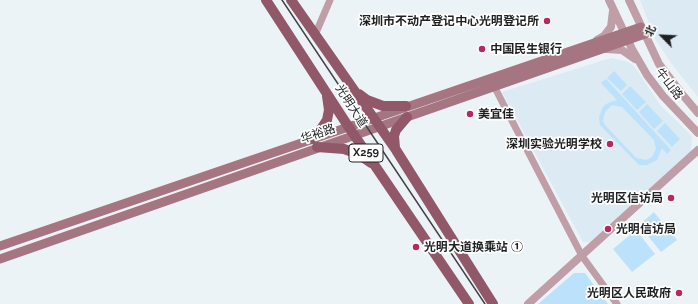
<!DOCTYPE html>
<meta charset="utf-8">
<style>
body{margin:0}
#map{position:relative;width:698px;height:304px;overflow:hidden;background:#ecf3f6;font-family:Raleway,"Noto Sans SC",sans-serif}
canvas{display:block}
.north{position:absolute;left:642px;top:16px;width:40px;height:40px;-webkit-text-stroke:3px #fff;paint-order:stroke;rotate:294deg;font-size:11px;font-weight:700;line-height:16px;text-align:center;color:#1e2022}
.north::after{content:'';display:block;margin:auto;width:14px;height:18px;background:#1e2022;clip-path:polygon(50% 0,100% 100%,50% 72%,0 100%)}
</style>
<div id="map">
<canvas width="698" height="304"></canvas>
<div class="north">北</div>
</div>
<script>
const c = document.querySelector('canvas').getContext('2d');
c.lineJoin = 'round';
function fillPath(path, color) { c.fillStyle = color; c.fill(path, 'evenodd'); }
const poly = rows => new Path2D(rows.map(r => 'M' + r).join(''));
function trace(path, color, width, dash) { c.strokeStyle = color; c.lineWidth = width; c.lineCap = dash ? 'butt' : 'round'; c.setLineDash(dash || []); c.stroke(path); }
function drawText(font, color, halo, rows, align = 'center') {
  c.font = font + ' Raleway,"Noto Sans SC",sans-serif'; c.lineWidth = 3.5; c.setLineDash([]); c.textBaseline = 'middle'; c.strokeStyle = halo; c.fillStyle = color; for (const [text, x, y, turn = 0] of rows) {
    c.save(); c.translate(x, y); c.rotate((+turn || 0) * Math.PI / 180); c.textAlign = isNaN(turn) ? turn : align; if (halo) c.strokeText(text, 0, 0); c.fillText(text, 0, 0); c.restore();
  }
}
fillPath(poly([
 [640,0,698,0,698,97,674,67,655,39],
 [611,58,628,62,634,66,661,106,692,136,691,151,591,242,583,242,502,92]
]), '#dceaf3');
fillPath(poly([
 [614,71,627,85,621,91,607,78],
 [606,79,671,150,667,154,662,148,657,160,647,165,639,165,600,125,599,117,603,107,608,103,617,100,601,83],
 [612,105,622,107,654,140,656,149,652,157,646,160,636,158,605,125,603,121,605,112],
 [630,86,646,102,637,110,622,94],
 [647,104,663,121,654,129,639,112],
 [665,123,680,139,672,147,657,131],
 [654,212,677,240,661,252,639,225],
 [636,230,655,254,632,272,613,249],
 [574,273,585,273,608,304,538,304]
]), '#bbe2fa');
trace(poly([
 [315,35,330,0],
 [494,86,582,256,617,304]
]), '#bf9ea7', 7);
trace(poly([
 [609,0,632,49,647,75,663,96,698,133],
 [629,0,659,64,681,93,698,113],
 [597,40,604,36,611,27,613,11],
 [606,49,622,50,635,59],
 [528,304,698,150]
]), '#bf9ea7', 8);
trace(poly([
 [0,246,641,27],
 [0,259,645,34]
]), '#a57582', 9);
trace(poly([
 [266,0,348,126,469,304],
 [291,0,396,150,493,304],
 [359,94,367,100,383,106,406,106],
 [312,139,319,132,327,120,329,110,327,96],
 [317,147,344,149,358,154,371,163],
 [395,148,394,136,396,130,407,117]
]), '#915869', 10);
trace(poly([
 [282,0,485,304]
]), '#414346', 1.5);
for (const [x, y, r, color] of [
 [547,21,4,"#b42963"],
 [482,49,4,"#b42963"],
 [470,114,4,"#b42963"],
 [610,144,4,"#b42963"],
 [671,198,4,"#b42963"],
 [608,229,4,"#b42963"],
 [416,247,4,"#b42963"],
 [679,293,4,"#b42963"]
]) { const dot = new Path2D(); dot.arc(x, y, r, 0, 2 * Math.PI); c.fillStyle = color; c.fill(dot); trace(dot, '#fff', 1.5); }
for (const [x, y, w] of [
 [366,153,34]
]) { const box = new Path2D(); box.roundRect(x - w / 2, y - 9, w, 18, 3); c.fillStyle = '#fff'; c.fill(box); trace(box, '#1e2022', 1); }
drawText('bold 11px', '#1e2022', null, [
 ["X259",366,153]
]);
drawText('bold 12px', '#1e2022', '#fff', [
 ["深圳市不动产登记中心光明登记所",539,21],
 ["中国民生银行",490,49,"left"],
 ["美宜佳",478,114,"left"],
 ["深圳实验光明学校",602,144],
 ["光明区信访局",663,198],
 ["光明信访局",616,229,"left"],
 ["光明大道换乘站 ①",424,247,"left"],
 ["光明区人民政府",671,293]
], 'right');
drawText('12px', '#1e2022', '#fff', [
 ["牛山路",669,84,52],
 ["光明大道",351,106,57],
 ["华裕路",318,134,-19]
]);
</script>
